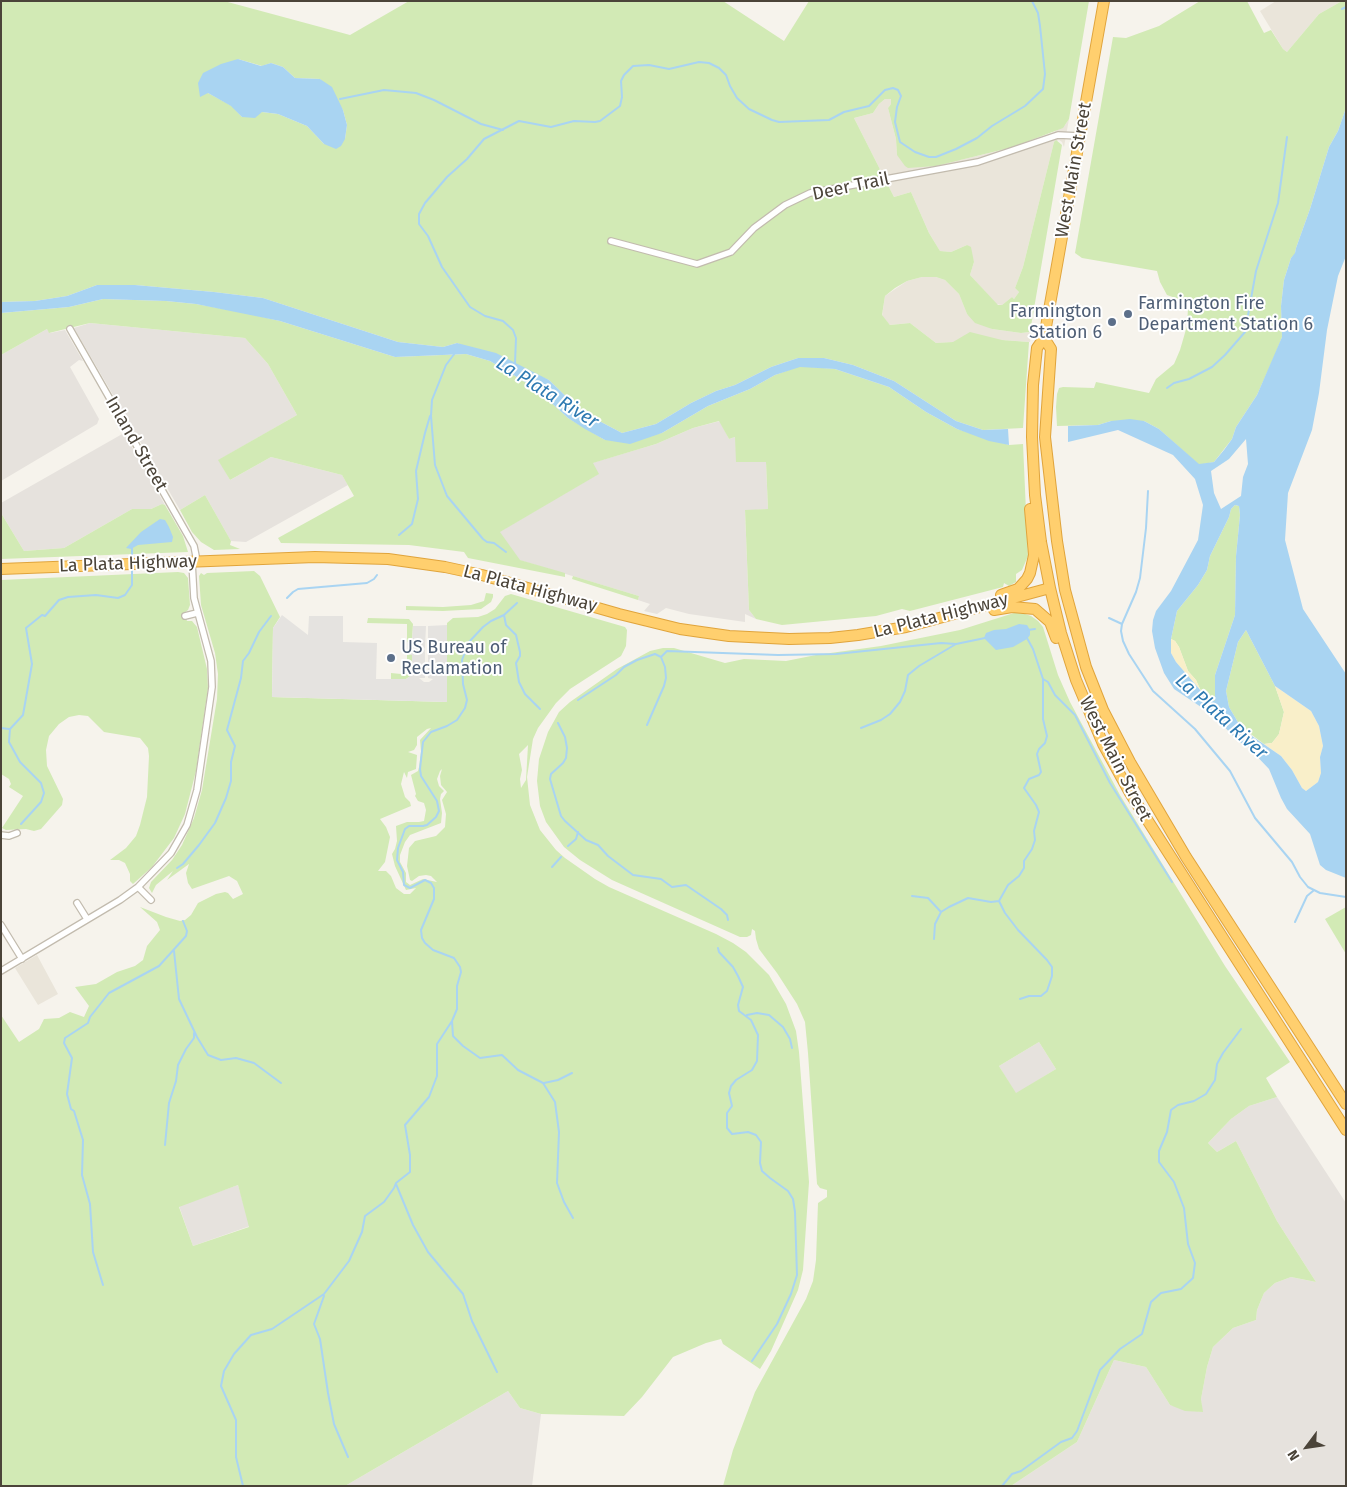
<!DOCTYPE html>
<style>
body{margin:0}
#map{position:relative;width:1347px;height:1487px;overflow:hidden;background:#f6f3ec;font-family:"Fira Sans",sans-serif}
canvas{display:block}
.frame{position:absolute;inset:0;border:2px solid #4b4439;pointer-events:none}
.north{position:absolute;left:1282px;top:1422px;width:50px;height:50px;-webkit-text-stroke:4px #fff;paint-order:stroke;rotate:239deg;font-size:14px;font-weight:700;line-height:20px;text-align:center;color:#4b4439}
.north::after{content:'';display:block;margin:auto;width:18px;height:22px;background:#4b4439;clip-path:polygon(50% 0,100% 100%,50% 72%,0 100%)}
</style>
<div id="map">
<canvas width="1347" height="1487"></canvas>
<div class="frame"></div>
<div class="north">N</div>
</div>
<script>
const c = document.querySelector('canvas').getContext('2d');
c.lineJoin = 'round';
function fillPath(path, color) { c.fillStyle = color; c.fill(path, 'evenodd'); }
const poly = rows => new Path2D(rows.map(r => 'M' + r).join(''));
function trace(path, color, width, dash) { c.strokeStyle = color; c.lineWidth = width; c.lineCap = dash ? 'butt' : 'round'; c.setLineDash(dash || []); c.stroke(path); }
function drawText(font, color, halo, rows, align = 'center') {
  c.font = font + ' "Fira Sans",sans-serif'; c.lineWidth = 4; c.setLineDash([]); c.textBaseline = 'middle'; c.strokeStyle = halo; c.fillStyle = color; for (const [text, x, y, turn = 0] of rows) {
    c.save(); c.translate(x, y); c.rotate((+turn || 0) * Math.PI / 180); c.textAlign = isNaN(turn) ? turn : align; if (halo) c.strokeText(text, 0, 0); c.fillText(text, 0, 0); c.restore();
  }
}
fillPath(poly([
 [1276,1,1342,1,1319,14,1287,52,1283,49,1260,11],
 [885,99,891,99,891,104,888,108,896,139,897,155,960,160,1013,147,1054,132,1065,125,1069,119,1064,147,1062,142,1059,140,1054,142,1023,267,1015,288,1019,292,1014,299,1012,297,1002,305,996,304,970,275,974,262,967,245,951,252,940,251,929,233,911,192,894,197,854,118,873,113,879,104],
 [922,277,936,277,945,280,959,294,967,314,992,329,1021,333,1032,332,1030,342,1002,340,936,343,910,323,890,325,882,316,885,296,907,281],
 [37,955,58,994,38,1005,15,968]
]), '#eae5da');
fillPath(poly([
 [90,323,245,338,268,364,297,415,219,460,230,480,271,457,342,475,348,485,246,542,231,541,205,495,180,510,74,328],
 [47,329,50,333,65,330,83,361,79,360,70,367,99,419,97,424,1,481,1,355],
 [720,421,729,439,735,437,766,462,768,509,745,511,749,610,756,619,745,614,745,622,689,614,666,608,657,614,644,611,650,604,638,600,639,596,519,560,499,532,598,474,592,463,656,444,693,428],
 [124,433,165,505,162,504,151,509,132,509,64,548,24,551,1,513,1,503],
 [1039,1042,1056,1069,1016,1094,999,1066],
 [1277,1097,1346,1203,1346,1486,1011,1486,1077,1442,1114,1360,1146,1367,1170,1405,1202,1412,1201,1399,1207,1367,1213,1347,1233,1328,1256,1320,1257,1310,1264,1293,1275,1283,1291,1277,1316,1282,1277,1221,1236,1141,1217,1152,1208,1143,1231,1119,1249,1106],
 [238,1185,250,1226,193,1246,179,1206],
 [508,1391,520,1408,541,1414,532,1486,345,1486]
]), '#e6e2dd');
fillPath(poly([
 [1,1,224,1,350,35,409,1,723,1,784,41,809,1,1089,1,1069,119,1063,128,1013,147,936,166,908,168,905,166,897,155,896,139,888,108,891,104,891,99,885,99,879,104,873,113,854,118,894,197,911,192,929,233,940,251,951,252,967,245,971,247,974,262,970,275,998,305,1002,305,1012,297,1014,299,1019,292,1015,288,1023,267,1054,142,1056,140,1062,145,1030,332,1021,333,992,329,975,323,967,314,959,294,945,280,936,277,922,277,907,281,895,288,885,296,882,315,890,325,910,323,936,343,953,342,970,332,1002,340,1029,342,1023,428,983,430,956,421,894,381,853,365,824,358,798,358,771,367,735,385,716,391,691,403,656,424,622,433,582,412,549,380,457,343,443,347,398,342,263,298,214,292,135,285,97,285,67,296,35,301,1,302],
 [238,59,262,66,271,63,283,67,295,78,320,79,343,110,347,125,345,139,324,144,307,126,278,114,262,112,242,117,232,106,208,93],
 [1200,1,1247,1,1264,33,1271,30,1283,49,1287,52,1319,14,1342,1,1346,1,1346,108,1338,131,1329,147,1310,209,1296,248,1295,254,1291,258,1284,280,1281,306,1282,337,1275,355,1257,395,1236,427,1232,439,1214,462,1199,465,1159,429,1144,421,1111,421,1098,425,1057,426,1056,407,1057,394,1059,388,1063,387,1094,388,1096,382,1149,393,1156,379,1174,364,1180,350,1187,326,1188,308,1184,301,1167,295,1160,282,1157,271,1082,258,1075,253,1113,37,1126,38,1159,26],
 [103,299,166,301,196,304,241,312,280,321,395,357,466,354,490,361,535,388,568,418,605,440,662,433,708,406,750,389,775,375,800,366,835,369,889,387,926,412,957,429,1009,445,1023,444,1028,556,1022,570,1016,574,1016,582,1009,586,1004,583,1003,587,910,611,902,609,876,616,782,625,756,619,749,610,745,510,768,509,766,462,736,462,735,437,729,439,719,421,693,428,656,444,593,463,599,474,500,532,520,560,565,573,565,577,468,558,464,552,409,545,281,543,278,538,354,496,342,475,271,457,230,480,218,460,297,415,268,364,245,338,90,323,49,333,47,329,1,355,1,313,69,307],
 [205,495,231,541,230,545,240,549,214,550,201,542,192,532,180,510],
 [162,504,165,505,183,536,188,552,1,559,1,513,24,551,64,548,132,509,151,509],
 [1235,505,1239,506,1240,515,1236,556,1235,615,1215,675,1215,702,1201,691,1196,680,1188,671,1179,647,1175,641,1171,639,1177,611,1198,585,1207,570,1210,556,1229,517,1231,509],
 [254,571,260,576,280,617,273,628,272,697,447,702,447,623,453,618,478,617,487,614,495,609,505,596,511,594,625,627,627,630,626,646,621,656,570,689,556,703,538,728,533,739,527,777,530,805,540,830,556,850,565,858,595,879,609,887,716,934,733,943,746,952,769,975,786,1004,796,1031,799,1052,809,1182,803,1270,798,1290,771,1351,760,1369,723,1344,721,1339,706,1343,673,1357,642,1397,624,1416,541,1414,520,1408,508,1391,345,1486,1,1486,1,1015,19,1042,39,1029,44,1019,59,1018,70,1012,84,1017,89,1006,75,987,96,984,117,972,135,966,143,960,147,946,160,930,157,922,140,907,166,917,180,921,185,920,191,915,198,903,216,894,225,892,228,893,233,899,243,894,237,881,229,876,192,889,188,883,186,873,189,864,167,880,173,871,156,885,152,893,149,888,151,882,172,860,182,845,194,818,202,790,217,699,218,674,215,653,201,605,199,576,201,573,204,575,207,573],
 [431,728,420,740,421,752,419,767,418,771,411,775,416,794,415,796,418,801,424,803,426,810,424,821,419,822,407,822,396,826,397,841,395,849,392,854,395,866,406,890,416,888,410,894,404,894,396,888,391,876,386,871,378,871,385,862,390,837,386,827,380,819,411,806,410,802,405,797,401,784,404,772,407,778,408,772,416,769,417,755,408,752,414,750,417,745,417,737,427,729],
 [528,745,526,780,521,788,520,779,522,770,519,754],
 [442,769,440,776,441,785,447,792,442,800,446,814,445,827,436,836,415,841,409,848,407,866,410,880,412,881,419,876,426,875,431,876,437,882,423,879,410,885,406,882,406,873,400,862,400,855,405,842,410,835,441,823,442,813,440,799,441,794,444,791,439,786,437,779,440,771],
 [238,1185,249,1227,193,1246,179,1207],
 [178,572,184,573,188,578,190,605,188,610,184,613,187,621,192,621,197,627,207,669,208,688,196,771,185,814,174,838,152,867,133,884,130,881,130,874,125,863,119,860,110,860,126,848,136,836,140,825,147,797,149,756,148,748,140,738,104,732,88,716,79,715,69,717,59,724,49,736,46,750,47,766,63,799,62,805,41,829,34,831,26,829,6,830,2,828,23,796,9,787,11,784,9,779,1,774,1,580],
 [573,576,639,596,638,600,572,579],
 [486,593,493,594,493,597,491,602,481,609,443,611,406,610,406,606,443,607,471,605,484,601],
 [1014,613,1022,613,1031,616,1038,621,1043,627,1058,675,1070,702,1120,795,1225,966,1290,1062,1266,1078,1277,1097,1249,1106,1231,1119,1208,1143,1217,1152,1236,1141,1277,1221,1316,1282,1291,1277,1275,1283,1264,1293,1257,1310,1256,1320,1233,1328,1213,1347,1207,1367,1201,1399,1203,1412,1185,1411,1170,1405,1146,1367,1114,1360,1077,1442,1011,1486,723,1486,733,1450,755,1392,806,1299,813,1281,816,1260,818,1203,827,1197,827,1190,820,1188,817,1184,808,1053,805,1022,797,1004,777,973,759,949,756,939,755,931,752,929,751,935,747,937,740,937,612,880,580,860,564,847,546,822,540,806,537,781,539,759,548,732,559,712,570,702,617,669,650,651,663,648,674,648,725,663,744,659,786,661,816,655,881,646,960,630],
 [1039,1042,1056,1069,1016,1093,999,1066],
 [368,618,409,619,413,624,412,642,407,642,407,624,367,623],
 [1246,630,1275,686,1284,712,1279,734,1272,743,1264,744,1252,735,1239,724,1229,707,1226,691,1238,642],
 [407,654,412,654,412,675,406,679,391,679,391,673,401,674,404,676,407,674],
 [1346,907,1346,954,1325,919]
]), '#d2eab5');
fillPath(poly([
 [1171,639,1175,641,1179,647,1188,671,1196,680,1201,691,1176,662,1171,653],
 [1275,686,1311,711,1319,726,1323,746,1320,757,1321,773,1318,782,1306,791,1302,788,1292,770,1281,756,1264,744,1272,743,1279,734,1284,712]
]), '#f9efc9');
fillPath(poly([
 [282,615,308,635,309,616,343,616,343,642,377,643,376,679,406,679,412,675,412,655,407,654,407,642,412,642,413,626,426,626,425,648,424,649,425,650,425,678,419,678,424,682,429,682,433,679,428,678,428,626,447,625,447,702,272,697,273,628]
]), '#e5e3e0');
fillPath(poly([
 [238,59,261,66,271,63,283,67,295,78,320,79,332,87,343,110,347,125,345,139,341,146,336,149,324,144,307,126,278,114,262,112,255,118,242,117,231,106,208,93,200,97,198,83,203,73,221,64],
 [1346,108,1346,256,1338,276,1327,330,1319,393,1312,430,1288,493,1285,540,1303,609,1346,674,1346,878,1326,870,1320,865,1310,834,1287,809,1281,798,1269,769,1248,747,1238,741,1213,715,1174,689,1164,673,1155,648,1152,631,1153,620,1156,611,1171,591,1198,540,1203,505,1195,479,1173,455,1118,430,1068,442,1068,426,1098,425,1111,421,1130,419,1144,421,1159,429,1199,464,1214,462,1224,450,1232,439,1236,427,1257,395,1282,337,1281,306,1284,280,1291,258,1295,253,1296,248,1310,209,1329,147,1338,131],
 [1246,439,1248,464,1243,477,1241,496,1221,509,1214,493,1211,471,1229,459],
 [1235,505,1239,506,1240,515,1236,556,1235,615,1215,675,1215,701,1201,691,1176,662,1171,653,1171,639,1177,611,1198,585,1207,570,1210,556,1229,517,1231,509],
 [1246,630,1275,686,1311,711,1319,726,1323,746,1320,757,1321,773,1318,782,1306,791,1302,788,1292,770,1281,756,1252,736,1239,724,1229,707,1226,691,1238,642],
 [97,285,135,285,214,292,263,298,398,342,443,347,457,343,496,353,549,380,582,412,622,433,656,424,691,403,716,391,735,385,771,367,798,358,824,358,853,365,894,381,956,421,983,430,1008,429,1009,445,989,441,957,429,926,412,889,387,835,369,800,367,775,375,750,389,708,406,662,433,630,444,605,440,585,429,568,418,535,388,490,361,466,354,395,357,280,321,196,304,166,301,103,299,69,307,1,313,1,302,35,301,67,296],
 [160,519,165,520,169,527,173,537,172,542,138,545,131,549,126,548,141,532],
 [1019,624,1027,625,1030,630,1030,635,1027,639,1013,647,996,650,984,638,986,633,994,630,1006,629]
]), '#a9d4f2');
trace(poly([
 [1342,9,1346,7],
 [340,99,384,90,416,93,434,100,481,124,503,130],
 [455,353,446,365,432,400,431,416,435,465,447,496,483,539,487,542,494,543,506,552],
 [515,363,516,338,513,330,503,321,485,316,470,307,442,267,428,236,419,224,419,214,425,203,447,177,467,159,484,139,519,121,551,127,574,121,595,122,600,121,620,106,622,97,621,81,624,75,633,66,649,65,669,69,699,62,709,63,719,68,726,75,730,86,737,98,749,109,772,120,779,122,829,120,844,112,869,106,885,90,893,88,898,90,901,96,897,107,895,122,900,142,915,152,929,157,936,157,956,149,977,138,992,126,1025,106,1043,89,1045,74,1040,26,1038,13,1032,1],
 [1167,388,1174,383,1189,379,1212,367,1225,355,1245,332,1256,271,1278,203,1287,137],
 [1148,491,1146,528,1140,578,1136,592,1122,624,1121,631,1123,641,1129,654,1153,691,1195,729,1230,771,1255,818,1292,862,1300,877,1308,887,1320,893,1346,897],
 [399,535,412,524,418,499,416,471,425,433,430,416],
 [132,548,132,560],
 [287,598,293,592,298,589,367,583,374,579,377,575],
 [504,615,506,625,516,635,520,652,520,656,516,663,519,682,525,694,540,709],
 [1109,618,1122,624],
 [1028,630,1035,629],
 [1043,679,1048,682,1055,695,1075,715,1110,783,1172,882],
 [578,700,616,675,624,667,637,660,655,654,661,657],
 [558,723,565,737,567,748,566,758,563,763,551,774,550,779,561,816,565,821,586,840,598,845,608,856,633,875,661,879,672,887,686,885,721,909,727,915,728,920],
 [647,725,664,686,666,678,665,667,661,657,667,651,778,655,836,654,941,643,956,644],
 [1,728,9,729],
 [861,728,881,720,890,714,900,702,905,691,908,675,919,666,956,644,985,638],
 [21,824,41,802,44,793,41,783,20,762,9,742,10,729,23,715,32,664,26,628,42,615,45,616,59,600,68,597,96,595,118,598,125,595,132,585,132,568],
 [568,846,576,839,578,832],
 [552,867,561,857],
 [177,868,183,864,199,845,215,823,226,798,231,781,231,762,235,746,227,730,241,678,243,661,249,653,259,632,271,616],
 [912,896,928,898,941,912],
 [999,901,1005,913,1018,930,1047,960,1052,967,1052,976,1047,991,1041,996,1029,996,1020,999],
 [1295,922,1307,896,1313,891],
 [934,939,935,924,941,912,949,907,968,898,991,902,999,901,1008,885,1019,876,1024,868,1024,861,1032,849,1035,840,1034,831,1039,812,1036,805,1024,788,1029,779,1039,775,1041,772,1037,754,1039,749,1045,743,1047,736,1043,719,1043,679,1033,649,1027,638],
 [718,948,719,952,733,967,738,976,743,987,738,1005,739,1011,751,1020,758,1035,757,1061,752,1070,736,1080,731,1086,729,1093,732,1106,727,1113,727,1128,732,1134,748,1132,756,1135,761,1142,760,1163,762,1171,770,1178,788,1191,793,1199,795,1212,797,1275,791,1294,777,1324,752,1361],
 [174,951,179,999,197,1037,208,1055,221,1060,236,1058,254,1063,281,1083],
 [747,1015,757,1013,769,1015,783,1027,790,1039,792,1048],
 [452,1021,453,1036,463,1046,480,1058,502,1055,518,1070,543,1083,555,1102,559,1132,557,1183,564,1202,573,1218],
 [544,1083,558,1080,572,1073],
 [165,1145,169,1103,176,1081,178,1065,186,1049,194,1038,194,1033],
 [396,1184,413,1225,428,1252,463,1294,472,1321,497,1372],
 [103,1285,93,1252,90,1204,82,1175,83,1140,74,1111,71,1109,67,1094,72,1058,64,1043,65,1038,88,1023,90,1017,109,993,159,966,186,936,187,931,183,921],
 [324,1296,314,1324,320,1339,328,1393,334,1424,348,1457],
 [243,1486,236,1457,236,1420,221,1386,224,1371,234,1354,251,1335,272,1329,324,1294,349,1261,362,1232,365,1216,384,1202,394,1188,396,1183,410,1172,410,1155,405,1125,429,1097,437,1076,437,1044,452,1021,457,1009,457,986,461,972,460,967,454,958,433,950,425,943,422,938,421,930,434,899,434,888,431,883,425,880,410,888,404,885,403,872,397,860,398,848,405,829,409,826,423,826,427,825,436,817,439,811,437,801,421,776,420,769,423,742,431,732,447,726,457,720,465,708,467,700,463,684,462,660,469,642,483,627,491,621,504,615,517,603],
 [1002,1486,1012,1474,1021,1471,1061,1442,1072,1438,1077,1431,1100,1370,1120,1349,1142,1334,1151,1302,1161,1293,1181,1289,1193,1278,1195,1263,1188,1244,1184,1208,1174,1182,1159,1162,1159,1151,1167,1132,1171,1110,1178,1105,1194,1101,1206,1094,1215,1080,1217,1064,1223,1053,1241,1029]
]), '#a9d4f2', 2);
const street = poly([
 [611,241,697,264,731,252,754,228,785,205,810,193,978,162,1058,135,1080,136],
 [70,329,194,546,197,561],
 [185,616,197,613],
 [1,835,9,836,17,833],
 [138,887,151,900],
 [77,903,87,919],
 [1,925,22,959],
 [1,971,120,900,138,887,171,853,187,825,197,790,212,687,211,661,194,598,192,562]
]);
const highway = poly([
 [1104,1,1044,338,1037,348,1033,385,1032,437,1035,495,1041,542,1050,588,1061,633,1076,680,1103,744,1130,793,1346,1130],
 [1044,338,1051,349,1045,437,1057,541,1065,590,1086,667,1103,710,1130,762,1186,857,1346,1104],
 [1,569,315,557,388,559,445,567,482,575,619,614,680,629,729,636,789,639,830,638,858,635,906,627,1050,588],
 [1001,595,1018,589,1027,579,1030,573,1034,555,1030,509],
 [994,610,1012,607,1035,609,1050,622,1056,638]
]);
trace(street, '#c2bbae', 8);
trace(highway, '#e0a43c', 12);
trace(street, '#fff', 5.5);
trace(highway, '#ffcf6e', 10);
for (const [x, y, r, color] of [
 [1128,314,5,"#5c6f8a"],
 [1112,322,5,"#5c6f8a"],
 [391,658,5,"#5c6f8a"]
]) { const dot = new Path2D(); dot.arc(x, y, r, 0, 2 * Math.PI); c.fillStyle = color; c.fill(dot); trace(dot, '#fff', 2); }
drawText('18px', '#4b4439', '#fff', [
 ["West Main Street",1074,170,-80],
 ["Deer Trail",851,187,-12],
 ["Inland Street",136,444,60],
 ["La Plata Highway",128,564,-2],
 ["La Plata Highway",530,589,15],
 ["La Plata Highway",941,616,-14],
 ["West Main Street",1115,759,63]
]);
drawText('18px', '#4e5e75', '#fff', [
 ["Farmington Fire",1138,304],
 ["Department Station 6",1138,325],
 ["Farmington",1102,312,"right"],
 ["Station 6",1102,333,"right"],
 ["US Bureau of",401,648],
 ["Reclamation",401,669]
], 'left');
drawText('italic 19px', '#2e7ab2', '#fff', [
 ["La Plata River",547,393,32],
 ["La Plata River",1221,717,42]
]);
</script>
